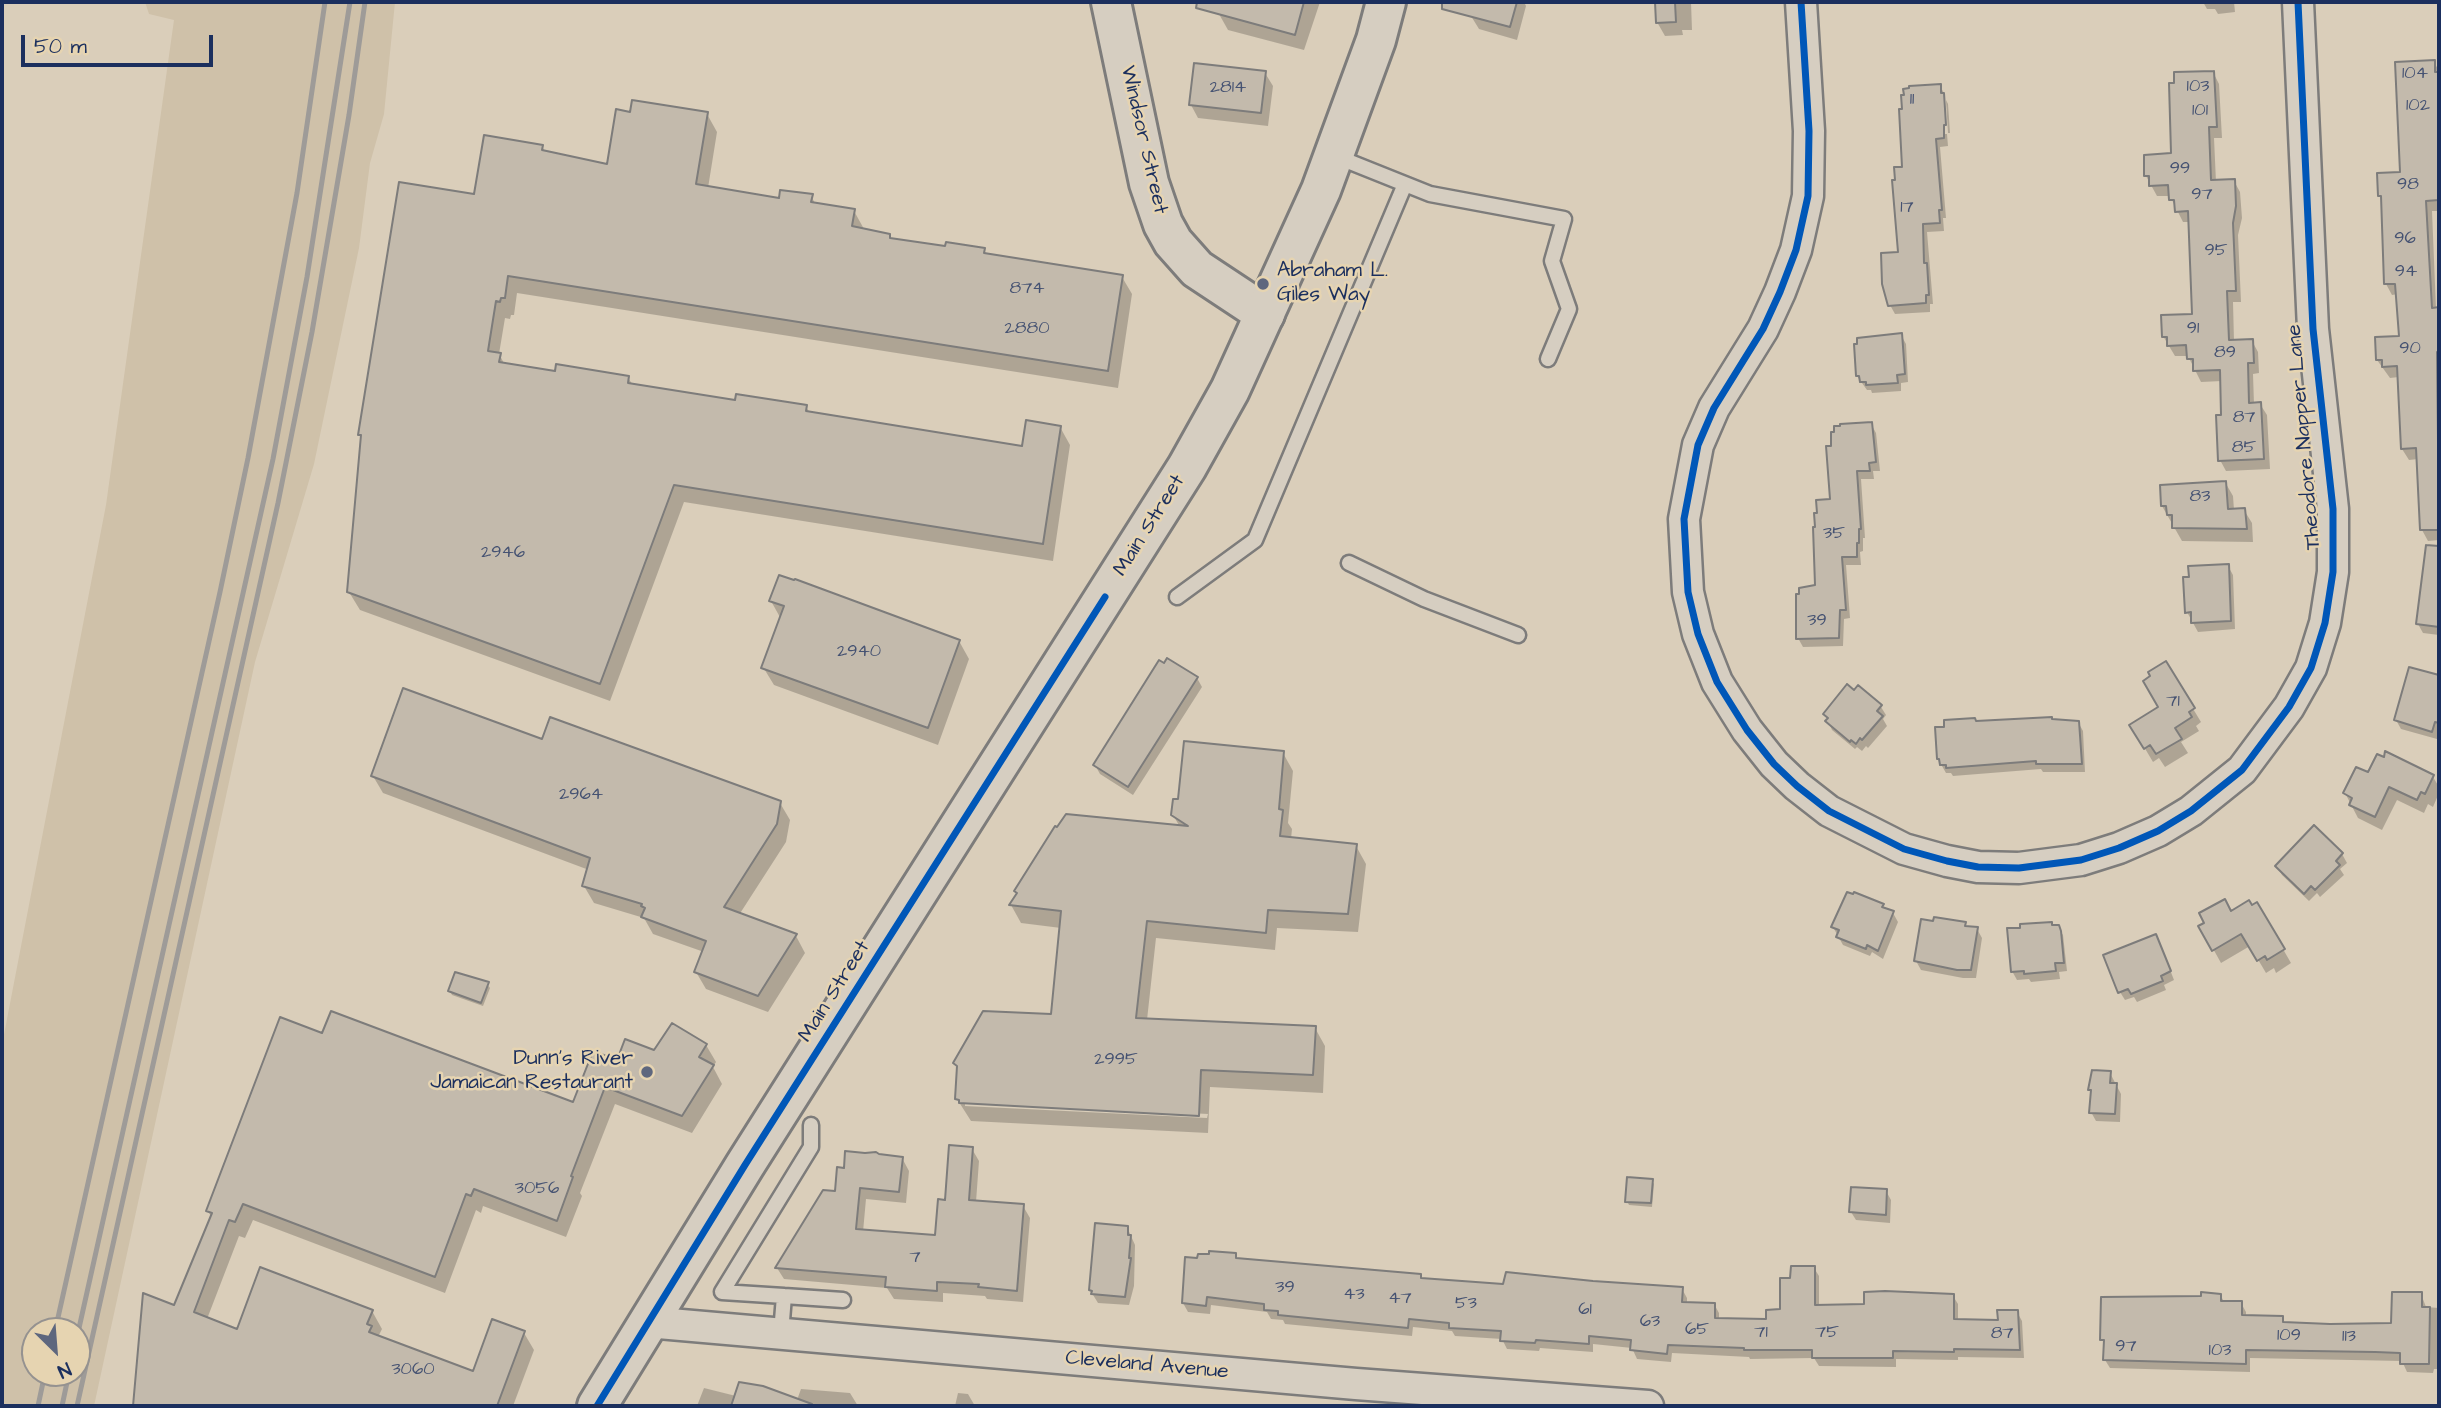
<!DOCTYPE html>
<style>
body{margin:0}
#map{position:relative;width:2441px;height:1408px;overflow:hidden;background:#daceba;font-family:"Architects Daughter",sans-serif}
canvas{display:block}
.frame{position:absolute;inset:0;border:4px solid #1b2f5e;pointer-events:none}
.north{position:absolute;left:21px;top:1317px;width:70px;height:70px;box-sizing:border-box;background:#e6d4b1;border:2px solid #959290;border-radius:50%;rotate:155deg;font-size:19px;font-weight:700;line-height:28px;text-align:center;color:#1b2f5e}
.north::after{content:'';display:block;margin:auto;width:24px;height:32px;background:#5e677e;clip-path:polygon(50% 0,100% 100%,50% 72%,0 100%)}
.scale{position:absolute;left:21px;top:35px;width:192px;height:32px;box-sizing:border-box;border:4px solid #1b2f5e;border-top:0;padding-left:9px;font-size:21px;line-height:24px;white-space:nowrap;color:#1b2f5e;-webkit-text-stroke:5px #e6d4b1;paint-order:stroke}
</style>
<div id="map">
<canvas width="2441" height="1408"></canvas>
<div class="frame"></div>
<div class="north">N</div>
<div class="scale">50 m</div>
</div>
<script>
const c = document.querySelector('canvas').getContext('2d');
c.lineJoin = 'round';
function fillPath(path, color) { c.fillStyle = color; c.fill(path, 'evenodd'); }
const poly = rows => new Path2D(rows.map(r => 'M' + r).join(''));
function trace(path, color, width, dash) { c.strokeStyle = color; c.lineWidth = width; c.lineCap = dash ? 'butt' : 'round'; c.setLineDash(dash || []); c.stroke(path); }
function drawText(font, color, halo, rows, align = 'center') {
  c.font = font + ' "Architects Daughter",sans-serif'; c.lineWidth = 5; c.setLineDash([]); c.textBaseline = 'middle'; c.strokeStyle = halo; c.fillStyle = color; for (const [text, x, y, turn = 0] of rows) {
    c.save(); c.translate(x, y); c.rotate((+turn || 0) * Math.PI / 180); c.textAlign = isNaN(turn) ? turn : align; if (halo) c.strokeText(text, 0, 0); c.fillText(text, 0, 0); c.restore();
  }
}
fillPath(poly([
 [145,2,395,2,384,114,370,163,359,248,314,464,255,662,94,1406,2,1406,2,1045,106,505,174,20,149,14],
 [35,1331,77,1331,77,1373,35,1373]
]), '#cfc1a9');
fillPath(poly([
 [1222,2,1320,2,1304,50,1228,30,1219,14],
 [1475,2,1524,2,1526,6,1517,40,1479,29,1471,16],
 [1657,2,1691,2,1692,30,1682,30,1683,35,1665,36,1657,22],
 [2203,2,2234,2,2235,12,2218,14,2215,9,2207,9],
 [2434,62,2439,71,2439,211,2432,211,2436,309,2439,309,2439,540,2428,541,2422,530,2418,459,2409,460,2402,449,2399,377,2390,378,2377,360,2401,338,2398,294,2392,295,2386,284,2383,201,2380,195,2402,173],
 [2213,72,2219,84,2222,138,2214,138,2216,182,2234,181,2240,192,2242,218,2238,235,2241,302,2233,302,2234,341,2252,341,2258,352,2259,373,2253,374,2254,404,2260,404,2267,415,2270,469,2226,471,2220,460,2223,416,2222,381,2201,382,2188,356,2175,356,2163,336,2194,316,2190,222,2183,222,2170,196,2157,196,2146,176,2173,155],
 [1265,73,1273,86,1268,126,1198,118,1191,105],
 [1940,86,1945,95,1942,93,1944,134,1947,134,1948,146,1940,147,1946,218,1943,218,1944,231,1927,232,1933,304,1930,304,1930,312,1895,314,1890,305,1900,253,1897,182,1904,169],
 [1946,100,1948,104,1950,133,1948,133],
 [631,114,707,114,717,132,708,188,781,200,811,196,816,205,854,211,864,229,889,235,892,240,947,248,984,250,987,255,1122,277,1132,294,1118,388,517,293,514,315,511,315,510,319,505,318,499,354,505,365,556,373,628,378,633,385,737,402,806,407,810,413,1024,448,1060,427,1070,445,1053,561,684,502,610,701,360,610,349,592,363,439,360,434,476,196,542,146,545,152,609,166],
 [1901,335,1906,344,1908,382,1901,383,1901,391,1872,393,1871,390,1867,390,1857,376],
 [1871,424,1876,433,1880,471,1873,471,1874,479,1861,479,1865,538,1863,538,1863,551,1860,552,1861,565,1846,565,1850,618,1844,619,1843,646,1803,647,1798,638,1817,587,1832,501],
 [2225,482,2233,496,2234,510,2244,510,2252,523,2253,542,2182,541,2162,506],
 [2228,566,2233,575,2235,629,2198,632,2187,612],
 [2425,570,2439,572,2439,635,2423,633,2418,624],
 [771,601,959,641,969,659,938,745,774,685,763,667,781,619],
 [2166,664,2201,722,2196,726,2199,731,2181,742,2188,753,2165,767,2159,758,2153,762,2131,725,2160,708],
 [2410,669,2439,677,2439,731,2437,739,2401,729,2396,720],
 [1197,678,1202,687,1133,795,1100,774,1095,765],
 [1858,687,1881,707,1886,715,1883,719,1887,726,1868,748,1866,746,1862,751,1857,747,1855,749,1832,730,1825,714],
 [2053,721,2078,722,2083,731,2085,772,2043,772,2041,769,1953,776,1951,773,1946,773,1938,759,1976,723],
 [543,742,780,803,790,820,786,842,739,915,796,936,805,953,768,1012,706,989,696,972,704,952,653,934,644,918,594,903,584,886,589,870,383,793,373,776],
 [1283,753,1293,771,1288,823,1292,829,1291,839,1356,846,1366,864,1358,932,1277,928,1275,950,1156,938,1147,1020,1315,1028,1325,1046,1323,1093,1210,1087,1208,1133,971,1121,957,1099,958,1069,955,1063,1052,1016,1061,928,1021,923,1011,905,1180,827,1173,815],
 [965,1102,1208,1114,1207,1118,965,1106],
 [2369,775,2433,777,2439,787,2439,793,2433,807,2428,804,2424,813,2397,800,2382,830,2358,818,2345,793],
 [2342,854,2347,863,2340,869,2344,875,2320,897,2317,893,2309,901,2282,875,2277,866],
 [2257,904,2291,963,2276,973,2274,968,2266,973,2250,946,2221,963,2201,927],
 [1882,905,1885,910,1893,913,1898,922,1883,959,1872,952,1870,956,1843,945,1833,927],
 [2051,923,2053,927,2058,927,2063,935,2067,971,2059,972,2060,979,2031,982,2029,979,2017,980,2012,971],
 [1965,924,1967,928,1977,929,1982,938,1976,978,1963,978,1921,970,1916,961],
 [2160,944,2174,980,2164,985,2166,990,2137,1002,2134,997,2125,1000,2120,992],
 [487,984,490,988,483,1006,452,995,450,991],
 [324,1035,574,1104,618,1062,655,1052,706,1045,716,1062,713,1067,722,1084,692,1133,615,1104,580,1193,582,1196,566,1237,483,1206,481,1213,476,1210,445,1293,253,1220,245,1238,239,1236,207,1319,238,1331,372,1311,382,1329,378,1337,474,1373,524,1333,534,1350,513,1406,135,1406,145,1296,175,1307,212,1218,208,1211],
 [2110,1073,2121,1094,2120,1122,2096,1121,2091,1112,2092,1094,2090,1089],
 [972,1149,979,1161,976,1202,1023,1206,1030,1218,1023,1302,987,1299,985,1296,943,1293,943,1302,894,1299,887,1288,784,1279,777,1268,836,1193,845,1170,902,1158,909,1171,906,1203,866,1199,863,1232,937,1237,947,1202],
 [1652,1181,1654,1184,1652,1207,1629,1205,1627,1201],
 [1886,1191,1891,1200,1890,1223,1856,1220,1851,1212],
 [1127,1227,1135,1245,1134,1286,1129,1305,1098,1303,1090,1290],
 [1235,1255,1238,1260,1420,1276,1423,1280,1505,1286,1682,1289,1687,1298,1687,1304,1714,1304,1719,1313,1719,1320,1768,1320,1781,1311,1792,1280,1814,1268,1819,1276,1819,1307,1866,1306,1953,1296,1958,1304,1958,1321,1999,1321,2017,1312,2022,1321,2024,1358,1958,1357,1958,1360,1896,1359,1896,1367,1819,1366,1814,1358,1750,1359,1749,1357,1672,1353,1671,1362,1637,1359,1632,1348,1593,1344,1593,1352,1540,1348,1539,1351,1507,1349,1502,1339,1455,1336,1452,1331,1413,1327,1412,1336,1285,1324,1283,1320,1271,1319,1267,1312,1211,1305,1210,1314,1188,1312,1183,1303],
 [2421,1294,2426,1307,2439,1308,2439,1369,2434,1369,2433,1373,2407,1372,2402,1361,2250,1358,2250,1372,2110,1368,2105,1360,2105,1346,2102,1339,2202,1298,2220,1295,2225,1303,2241,1303,2246,1312,2246,1317,2282,1318,2286,1324,2393,1325],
 [704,1388,736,1396,797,1400,801,1389,850,1393,858,1406,697,1406],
 [958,1393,968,1394,975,1406,955,1406]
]), '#0003');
const building = poly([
 [1197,2,1304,2,1295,35,1196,8,1197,2],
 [1442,2,1517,2,1510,27,1442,9,1442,2],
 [1655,2,1675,2,1676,22,1656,23,1655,2],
 [2435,60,2435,72,2439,72,2439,200,2426,201,2432,308,2439,307,2439,352,2437,352,2439,530,2420,530,2416,448,2401,449,2397,366,2382,367,2382,360,2376,360,2375,337,2399,336,2395,284,2384,284,2381,196,2378,196,2377,173,2400,172,2395,62,2435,60],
 [1194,63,1266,71,1261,113,1189,105,1194,63],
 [2214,71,2217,127,2209,127,2211,180,2235,179,2236,206,2233,223,2236,291,2227,291,2229,340,2253,339,2254,363,2248,363,2249,403,2261,402,2264,459,2218,461,2216,415,2221,415,2220,370,2193,371,2193,359,2187,359,2186,345,2167,346,2167,337,2162,337,2161,315,2192,314,2188,211,2175,212,2174,200,2169,200,2168,185,2149,186,2149,176,2144,176,2144,155,2171,153,2169,83,2174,83,2174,72,2214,71],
 [1941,84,1941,93,1944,93,1946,125,1944,125,1944,138,1936,139,1942,210,1939,210,1940,223,1923,224,1924,263,1927,263,1929,295,1926,295,1926,303,1888,306,1882,284,1881,253,1898,252,1892,180,1895,180,1894,167,1902,167,1899,109,1902,109,1901,95,1904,95,1903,89,1909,88,1909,86,1941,84],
 [632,100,708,112,696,184,779,198,780,190,813,194,811,202,855,209,852,226,890,234,890,238,945,246,946,242,985,248,984,253,1123,275,1108,371,508,276,505,298,501,298,500,302,496,301,488,351,501,353,499,362,555,371,556,364,629,376,628,383,735,400,736,394,807,405,806,411,1022,446,1026,420,1061,426,1043,544,674,485,600,684,347,592,361,435,358,435,399,182,474,194,484,135,543,145,542,150,607,164,616,109,630,112,632,100],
 [1902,333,1905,374,1897,375,1898,383,1866,385,1866,382,1860,382,1859,376,1856,376,1854,344,1857,344,1857,338,1902,333],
 [1872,422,1876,462,1869,463,1870,471,1857,471,1861,529,1859,529,1859,543,1857,543,1857,557,1842,557,1846,610,1840,610,1839,638,1796,639,1796,594,1799,594,1799,588,1815,585,1813,527,1815,527,1814,513,1817,513,1816,500,1830,499,1826,446,1831,446,1831,432,1834,432,1834,426,1840,426,1840,424,1872,422],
 [2226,481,2228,509,2245,508,2247,529,2172,528,2172,515,2167,515,2166,506,2161,506,2160,485,2226,481],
 [2426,545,2439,546,2439,627,2416,624,2426,545],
 [2229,564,2231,621,2191,623,2191,612,2185,613,2183,577,2189,577,2188,566,2229,564],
 [779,575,794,580,795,579,960,640,928,728,761,668,784,606,769,601,779,575],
 [1167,658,1198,677,1128,787,1093,765,1159,660,1164,663,1167,658],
 [2166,661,2195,708,2189,712,2192,717,2175,728,2182,739,2156,754,2150,745,2144,749,2129,725,2158,707,2143,681,2150,676,2148,672,2166,661],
 [2409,667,2439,675,2439,723,2435,722,2432,732,2394,720,2409,667],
 [1847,684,1854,690,1858,685,1882,705,1877,711,1883,716,1862,740,1860,738,1856,744,1851,740,1850,742,1825,721,1828,718,1823,714,1847,684],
 [403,688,542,739,550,717,781,801,777,824,724,907,797,934,758,996,694,972,706,941,641,917,645,908,641,906,642,904,582,886,590,858,371,776,403,688],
 [2052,717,2052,719,2079,721,2082,764,2036,764,2036,761,1946,768,1946,765,1940,765,1939,759,1937,759,1935,727,1944,727,1944,720,1975,718,1976,721,2052,717],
 [1184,741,1284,751,1279,809,1283,810,1280,836,1357,844,1348,914,1268,910,1266,933,1147,921,1136,1018,1316,1026,1313,1075,1201,1070,1199,1116,959,1103,959,1100,955,1099,957,1066,953,1063,983,1011,1051,1014,1061,911,1009,905,1017,893,1014,891,1055,826,1057,827,1066,814,1188,826,1171,815,1173,799,1178,799,1184,741],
 [2385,751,2434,775,2425,794,2421,792,2417,800,2389,787,2375,817,2349,805,2352,798,2343,793,2356,767,2368,772,2377,754,2384,757,2385,751],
 [2314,825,2343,853,2336,861,2340,865,2315,890,2311,886,2304,894,2275,866,2314,825],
 [1847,892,1853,894,1854,892,1884,904,1882,907,1894,911,1878,951,1867,945,1866,949,1836,937,1839,930,1831,927,1847,892],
 [2225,899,2231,911,2249,900,2252,905,2257,902,2285,949,2267,960,2265,956,2257,961,2241,934,2212,951,2198,926,2204,923,2199,913,2225,899],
 [1934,917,1966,922,1965,926,1978,927,1971,970,1957,970,1914,961,1921,919,1933,921,1934,917],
 [2052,922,2052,925,2059,925,2061,931,2064,963,2055,963,2056,971,2024,974,2024,971,2011,972,2007,928,2020,928,2020,924,2052,922],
 [2156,934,2171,971,2161,976,2163,981,2131,994,2128,989,2118,993,2103,955,2156,934],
 [455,972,489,982,481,1003,448,991,455,972],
 [331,1011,573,1102,593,1051,617,1060,625,1039,654,1050,672,1023,707,1044,699,1057,714,1065,682,1116,605,1087,571,1176,573,1177,557,1221,474,1189,471,1196,466,1194,435,1277,243,1204,235,1222,229,1220,194,1312,237,1329,260,1267,373,1310,367,1324,372,1326,369,1332,473,1371,492,1319,525,1331,497,1406,133,1406,143,1293,174,1305,212,1213,206,1211,280,1017,322,1033,331,1011],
 [2092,1070,2111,1071,2110,1083,2117,1083,2115,1114,2089,1113,2091,1090,2088,1090,2092,1070],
 [949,1145,973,1147,969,1200,1024,1204,1017,1291,978,1287,979,1284,937,1282,937,1291,885,1287,886,1277,775,1268,823,1190,835,1191,837,1167,844,1168,845,1151,865,1153,876,1152,879,1154,903,1157,899,1192,860,1188,856,1229,935,1235,938,1199,945,1200,949,1145],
 [1627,1177,1653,1179,1651,1203,1625,1202,1627,1177],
 [1851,1187,1887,1189,1886,1215,1849,1212,1851,1187],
 [1095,1223,1128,1226,1128,1235,1131,1235,1129,1258,1131,1258,1125,1297,1091,1294,1092,1291,1089,1290,1095,1223],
 [1209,1251,1236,1253,1236,1258,1421,1274,1421,1278,1503,1284,1506,1272,1593,1281,1683,1287,1682,1302,1715,1303,1715,1318,1766,1319,1766,1310,1780,1309,1780,1278,1790,1278,1791,1266,1815,1266,1815,1305,1864,1304,1864,1292,1885,1291,1954,1294,1954,1319,1998,1320,1997,1310,2018,1310,2020,1350,1954,1349,1954,1352,1893,1351,1893,1358,1812,1358,1812,1350,1744,1350,1744,1348,1668,1345,1667,1354,1630,1350,1631,1340,1589,1336,1589,1344,1536,1340,1535,1343,1500,1341,1501,1331,1449,1328,1449,1323,1409,1319,1408,1328,1278,1315,1278,1311,1264,1310,1264,1304,1207,1297,1206,1306,1182,1303,1185,1257,1197,1258,1198,1254,1209,1254,1209,1251],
 [2201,1292,2221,1294,2221,1301,2242,1301,2242,1315,2283,1316,2283,1322,2330,1324,2391,1323,2392,1292,2422,1292,2422,1307,2430,1307,2429,1364,2400,1364,2400,1353,2375,1352,2246,1350,2246,1364,2103,1360,2104,1340,2100,1340,2101,1297,2201,1296,2201,1292],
 [739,1382,763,1386,812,1404,811,1406,731,1406,739,1382]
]);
fillPath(building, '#c3baac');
trace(building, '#7d7c7b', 2);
const lane = poly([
 [1335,156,1430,194,1564,219,1552,261,1569,309,1548,359],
 [1349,563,1424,599,1518,635],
 [1177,597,1255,540,1405,184],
 [784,1296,843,1300],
 [781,1333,784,1296,722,1292,811,1147,811,1125]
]);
const street = poly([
 [1801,2,1809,131,1808,196,1796,250,1780,292,1763,329,1714,408,1698,445,1684,519,1688,592,1698,634,1717,682,1747,730,1774,764,1797,786,1829,811,1904,849,1947,861,1978,867,2019,868,2081,860,2119,848,2158,831,2191,811,2242,770,2289,707,2311,668,2325,623,2333,572,2333,509,2313,329,2298,2],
 [647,1322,1356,1384,1648,1406]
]);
const secondary = poly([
 [1111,2,1149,183,1163,224,1173,242,1197,269,1265,314]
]);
const primary = poly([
 [597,1406,745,1165,1187,467,1230,390,1321,190,1376,40,1386,2]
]);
trace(lane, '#7d7c7b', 19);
trace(street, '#7d7c7b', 35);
trace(secondary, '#7d7c7b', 44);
trace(primary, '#7d7c7b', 44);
trace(lane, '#d6cec1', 14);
trace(street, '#d6cec1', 30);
trace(secondary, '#d6cec1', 38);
trace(primary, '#d6cec1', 38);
trace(poly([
 [55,1331,220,592,248,458,297,193,325,2],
 [77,1337,273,459,307,277,350,2],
 [38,1406,45,1373],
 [62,1406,69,1373],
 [77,1406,278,503,312,332,349,115,365,2]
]), '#9e9b98', 5);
trace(poly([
 [1801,2,1809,131,1808,196,1796,250,1780,292,1763,329,1714,408,1698,445,1684,519,1688,592,1698,634,1717,682,1747,730,1774,764,1797,786,1829,811,1904,849,1947,861,1978,867,2019,868,2081,860,2119,848,2158,831,2191,811,2242,770,2289,707,2311,668,2325,623,2333,572,2333,509,2313,329,2298,2],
 [597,1406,745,1165,1105,597]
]), '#0057b8', 7);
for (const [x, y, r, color] of [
 [1263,284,7,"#5e677e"],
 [647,1072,7,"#5e677e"]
]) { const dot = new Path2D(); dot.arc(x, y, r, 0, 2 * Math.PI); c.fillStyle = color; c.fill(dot); trace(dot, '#e6d4b1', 2.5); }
drawText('18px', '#455272', null, [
 ["104",2415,74],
 ["103",2198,87],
 ["2814",1228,88],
 ["11",1912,100],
 ["102",2418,106],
 ["101",2200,111],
 ["99",2180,169],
 ["98",2408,185],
 ["97",2202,195],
 ["17",1907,208],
 ["96",2405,239],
 ["95",2216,251],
 ["94",2406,272],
 ["874",1027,289],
 ["2880",1027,329],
 ["91",2193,329],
 ["90",2410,349],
 ["89",2225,353],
 ["87",2244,418],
 ["85",2244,448],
 ["83",2200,497],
 ["35",1834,534],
 ["2946",503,553],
 ["39",1817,621],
 ["2940",859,652],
 ["71",2173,702],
 ["2964",581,795],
 ["2995",1116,1060],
 ["3056",537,1189],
 ["7",915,1258],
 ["39",1285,1288],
 ["43",1354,1295],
 ["47",1400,1299],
 ["53",1466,1304],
 ["61",1585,1310],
 ["63",1650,1322],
 ["65",1697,1330],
 ["71",1761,1333],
 ["75",1827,1333],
 ["87",2002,1334],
 ["109",2289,1336],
 ["113",2349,1337],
 ["97",2126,1347],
 ["103",2220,1351],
 ["3060",413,1370]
]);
drawText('21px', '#1b2f5e', '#e6d4b1', [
 ["Windsor Street",1143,140,77],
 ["Theodore Napper Lane",2305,437,-95],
 ["Main Street",1150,526,-58],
 ["Main Street",835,992,-58],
 ["Cleveland Avenue",1147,1366,5]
]);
drawText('21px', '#1b2f5e', '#e6d4b1', [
 ["Abraham L.",1277,272],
 ["Giles Way",1277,296],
 ["Dunn's River",633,1060,"right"],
 ["Jamaican Restaurant",633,1084,"right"]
], 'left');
</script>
